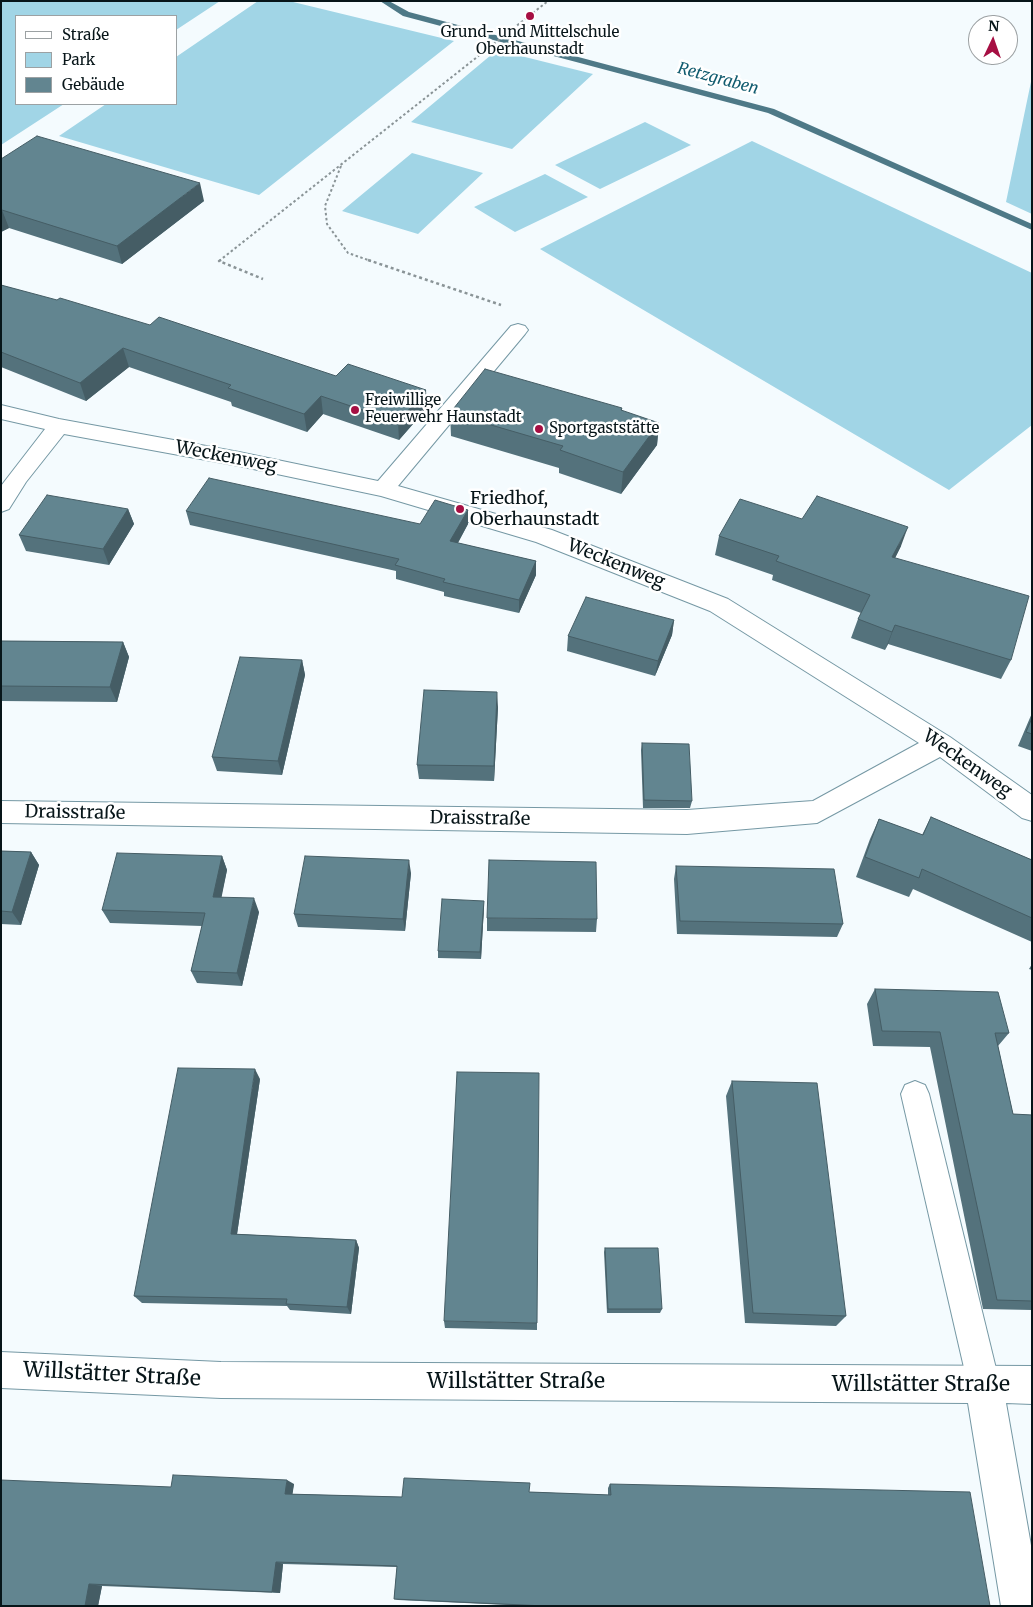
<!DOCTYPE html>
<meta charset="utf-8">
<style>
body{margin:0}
#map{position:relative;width:1033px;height:1607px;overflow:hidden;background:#f4fbfe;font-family:Merriweather,serif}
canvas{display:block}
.frame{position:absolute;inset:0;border:2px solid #071519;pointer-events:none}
.legend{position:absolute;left:15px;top:15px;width:162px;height:90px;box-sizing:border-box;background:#fff;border:1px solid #9ca1a3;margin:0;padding:6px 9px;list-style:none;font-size:15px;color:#071519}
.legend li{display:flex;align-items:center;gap:10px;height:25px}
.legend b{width:25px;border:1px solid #9ca1a3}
.north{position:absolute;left:968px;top:15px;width:50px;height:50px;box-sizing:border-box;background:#fff;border:1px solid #9ca1a3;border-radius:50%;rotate:3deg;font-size:14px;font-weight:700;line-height:20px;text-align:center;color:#071519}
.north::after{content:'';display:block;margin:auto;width:18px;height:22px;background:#a60f43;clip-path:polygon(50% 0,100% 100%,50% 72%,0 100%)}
</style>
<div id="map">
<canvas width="1033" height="1607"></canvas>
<div class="frame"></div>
<ul class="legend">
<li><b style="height:6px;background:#fff"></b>Straße</li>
<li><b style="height:14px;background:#a1d5e6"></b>Park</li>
<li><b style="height:14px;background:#628590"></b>Gebäude</li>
</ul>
<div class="north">N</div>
</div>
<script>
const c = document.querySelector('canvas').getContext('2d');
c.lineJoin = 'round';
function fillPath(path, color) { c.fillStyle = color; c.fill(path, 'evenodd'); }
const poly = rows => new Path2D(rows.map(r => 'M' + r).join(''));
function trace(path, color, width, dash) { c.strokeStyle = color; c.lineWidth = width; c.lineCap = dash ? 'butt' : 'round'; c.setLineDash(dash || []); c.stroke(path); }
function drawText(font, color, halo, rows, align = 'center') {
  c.font = font + ' Merriweather,serif'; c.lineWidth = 5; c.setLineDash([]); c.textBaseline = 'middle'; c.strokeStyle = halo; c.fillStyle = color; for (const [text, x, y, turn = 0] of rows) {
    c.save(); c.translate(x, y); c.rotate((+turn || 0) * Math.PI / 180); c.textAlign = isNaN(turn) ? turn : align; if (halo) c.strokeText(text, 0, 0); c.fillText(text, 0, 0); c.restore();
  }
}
fillPath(poly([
 [1,1,220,1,176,30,176,16,16,16,16,104,64,104,1,145],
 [258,1,289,1,454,41,259,195,59,136,106,104,176,104,176,57],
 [497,50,593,74,512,149,411,122],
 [1032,77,1032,214,1006,202],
 [645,122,691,145,600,189,555,165],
 [752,141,1032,273,1032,425,949,490,540,249],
 [412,153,483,173,418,234,342,211],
 [545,174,588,197,515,232,474,207]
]), '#a1d5e6');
fillPath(poly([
 [380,1,389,1,409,12,774,109,1032,224,1032,230,768,113,403,16,380,1]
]), '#4e7987');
const lane = poly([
 [915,1081,925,1085,929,1094,1000,1385,995,1396,984,1401,973,1396,968,1385,901,1094,905,1085,915,1081]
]);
const street = poly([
 [518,324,525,326,528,330,525,334,398,486,552,530,728,599,950,737,1032,795,1032,821,1022,818,940,757,817,823,687,834,1,823,1,801,687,810,813,801,919,743,710,611,536,542,381,496,239,466,64,434,26,482,9,509,1,512,1,486,45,429,1,419,1,405,59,419,239,452,378,481,511,326,518,324],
 [1,1352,221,1362,1032,1366,1032,1404,1006,1403,1032,1551,1032,1606,1001,1606,968,1403,221,1398,1,1388,1,1352]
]);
trace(lane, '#7598a4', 2);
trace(street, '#7598a4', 2);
trace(poly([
 [341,166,325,206,327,224,348,253,371,261],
 [219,261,548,1]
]), '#8a9497', 2, [2.5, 2.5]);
trace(poly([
 [221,260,219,261,263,279],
 [368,260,501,305]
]), '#8a9497', 2.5, [3, 3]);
fillPath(lane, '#fff');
fillPath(street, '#fff');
fillPath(poly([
 [1,159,204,201,122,264,9,228,1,232],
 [1,285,427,408,399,440,323,414,307,432,232,406,231,402,129,367,86,401,1,367],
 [622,408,622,411,659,423,657,445,621,494,559,473,559,468,451,436,450,413],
 [128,509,134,524,109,565,26,551,19,535],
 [468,510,468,524,458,543,536,561,536,575,519,613,444,596,444,592,396,579,396,571,190,525,186,511,420,524],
 [802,519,901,546,895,558,1011,660,1001,679,888,644,885,650,851,638,858,619,861,613,772,580,773,575,715,555,719,536],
 [674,620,672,635,655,676,567,651,568,636],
 [1,641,123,642,129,657,117,702,1,701],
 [302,660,305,675,282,775,217,771,212,757],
 [498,707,494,781,419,779,417,765],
 [1032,713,1032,751,1018,746],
 [642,743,692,801,690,808,643,808,641,750],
 [931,817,1032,860,1032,942,913,889,909,897,856,877,870,839,879,819,922,835],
 [1,851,31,852,39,865,21,925,1,924],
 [222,856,227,870,221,897,259,912,242,986,197,983,191,971,202,926,110,923,102,910],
 [676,866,843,924,837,937,677,934,674,879],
 [411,873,405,931,298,927,294,914],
 [484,907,481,959,438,958,438,951],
 [487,918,597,919,596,932,487,931],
 [1032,964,1032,970,1029,969],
 [875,989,1009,1033,998,1046,1013,1114,1032,1115,1032,1310,983,1309,930,1047,873,1046,867,1004],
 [260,1079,237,1234,356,1240,359,1248,351,1314,290,1310,287,1306,142,1303,134,1296],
 [732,1081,846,1316,836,1326,745,1323,726,1096],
 [605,1248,662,1309,660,1313,607,1313,604,1252],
 [444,1321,537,1323,537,1330,445,1328],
 [294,1484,292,1494,402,1497,529,1492,608,1495,608,1488,610,1484,990,1606,531,1606,398,1600,394,1599,397,1567,283,1564,280,1593,102,1586,98,1606,1,1606,171,1487]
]), '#54727c');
fillPath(poly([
 [200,183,204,201,122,264,117,246],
 [1,210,2,210,9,228,1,232],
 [123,348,129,367,86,401,80,383],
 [426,390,427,408,399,440,398,422],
 [321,396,323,414,307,432,304,414],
 [659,423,657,445,621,494,623,472],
 [128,509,134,524,109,565,103,549],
 [468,510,468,524,451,555,450,541],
 [908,527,901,546,886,576,892,557],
 [536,561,536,575,519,613,519,600],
 [674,620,672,635,655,676,658,661],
 [895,625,888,644,885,650,892,632],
 [123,642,129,657,117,702,110,687],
 [302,660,305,675,282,775,278,761],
 [497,692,498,707,494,781,494,766],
 [31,852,39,865,21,925,12,912],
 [222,856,227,870,219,910,213,897],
 [409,860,411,873,405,931,403,919],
 [254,898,259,912,242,986,237,973],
 [484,901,484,907,481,959,480,952],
 [255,1069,260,1079,236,1241,231,1234],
 [356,1240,359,1248,351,1314,347,1307],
 [287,1480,294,1484,292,1498,285,1494],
 [276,1562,283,1564,280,1593,272,1592],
 [89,1584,102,1586,98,1606,85,1606]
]), '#455d65');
const building = poly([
 [37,136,200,183,117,246,2,210,1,210,1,159,37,136],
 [1,285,57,300,60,298,150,325,159,317,336,376,348,364,426,390,398,422,321,396,304,414,228,388,231,385,123,348,80,383,1,352,1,285],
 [485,369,622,408,621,410,659,423,623,472,560,450,563,446,450,413,485,369],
 [209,478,420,524,435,500,468,510,450,541,536,561,519,600,443,582,445,579,395,565,399,559,186,511,209,478],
 [47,495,128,509,103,549,19,535,47,495],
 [817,496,908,527,892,557,1029,596,1011,660,895,625,892,632,858,619,870,595,776,561,779,556,719,536,740,499,802,519,817,496],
 [586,597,674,620,658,661,568,636,586,597],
 [1,641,123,642,110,687,1,686,1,641],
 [240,657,302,660,278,761,212,757,240,657],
 [424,690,497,692,494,766,417,765,424,690],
 [1032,718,1032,734,1026,732,1032,718],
 [642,743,689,744,692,801,644,800,642,743],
 [931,817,1032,860,1032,918,922,869,919,878,865,857,879,819,923,835,931,817],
 [1,851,31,852,12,912,1,911,1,851],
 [117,853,222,856,213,897,254,898,237,973,191,971,205,913,102,910,117,853],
 [305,856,409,860,403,919,294,914,305,856],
 [489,860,596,862,597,919,487,918,489,860],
 [676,866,834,869,843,924,680,921,676,866],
 [442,899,484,901,480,952,438,951,442,899],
 [875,989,998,992,1009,1033,995,1033,1013,1114,1032,1115,1032,1301,997,1300,940,1032,882,1031,875,989],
 [178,1068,255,1069,231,1234,356,1240,347,1307,286,1304,287,1299,134,1296,178,1068],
 [457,1072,539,1073,537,1323,444,1321,457,1072],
 [732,1081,817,1083,846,1316,753,1313,732,1081],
 [605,1248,658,1248,662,1309,608,1309,605,1248],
 [173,1475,287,1480,285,1494,402,1497,404,1478,530,1483,529,1492,611,1495,610,1484,970,1492,990,1606,545,1606,394,1599,397,1566,276,1562,272,1592,89,1584,85,1606,1,1606,1,1480,171,1487,173,1475]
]);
fillPath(building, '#628590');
trace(building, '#455d65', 1);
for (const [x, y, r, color] of [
 [530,16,5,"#a60f43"],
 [355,410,5,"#a60f43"],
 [539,429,5,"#a60f43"],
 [460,509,5,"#a60f43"]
]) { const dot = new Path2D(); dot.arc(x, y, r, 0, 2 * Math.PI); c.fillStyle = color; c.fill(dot); trace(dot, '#fff', 2); }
drawText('15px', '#071519', '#fff', [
 ["Grund- und Mittelschule",530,33,"center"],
 ["Oberhaunstadt",530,50,"center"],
 ["Freiwillige",365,401],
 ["Feuerwehr Haunstadt",365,418],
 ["Sportgaststätte",549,429]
], 'left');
drawText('italic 16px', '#125c6f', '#fff', [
 ["Retzgraben",718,79,15]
]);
drawText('18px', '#071519', '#fff', [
 ["Weckenweg",226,457,11],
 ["Weckenweg",616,564,22],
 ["Weckenweg",967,764,35],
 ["Draisstraße",75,813,1],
 ["Draisstraße",480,819,1]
]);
drawText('18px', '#071519', '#fff', [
 ["Friedhof,",470,499],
 ["Oberhaunstadt",470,520]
], 'left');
drawText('21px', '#071519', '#fff', [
 ["Willstätter Straße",112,1375,3],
 ["Willstätter Straße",516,1382],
 ["Willstätter Straße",921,1385]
]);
</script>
